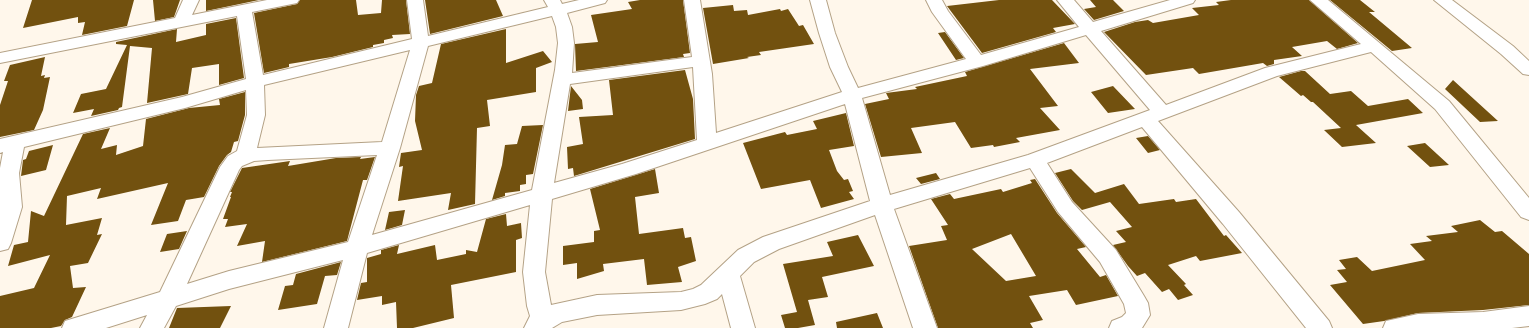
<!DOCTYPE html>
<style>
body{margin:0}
canvas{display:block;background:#fff7eb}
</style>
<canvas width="1529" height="328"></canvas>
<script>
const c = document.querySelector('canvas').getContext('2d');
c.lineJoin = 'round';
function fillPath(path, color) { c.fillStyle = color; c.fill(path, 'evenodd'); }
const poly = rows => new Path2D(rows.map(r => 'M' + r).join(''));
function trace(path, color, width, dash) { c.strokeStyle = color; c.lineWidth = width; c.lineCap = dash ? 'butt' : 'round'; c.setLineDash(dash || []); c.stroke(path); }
fillPath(poly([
 [32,0,134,0,127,26,82,35,85,22,78,23,78,17,23,28],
 [153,0,180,0,174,17,155,21],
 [206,0,259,0,206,11],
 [300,0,356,0,358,15,381,13,382,0,406,0,410,34,392,35,393,38,384,40,384,43,373,45,373,47,332,57,289,64,289,67,264,73,254,13,297,4],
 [425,0,496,0,503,16,430,34],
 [640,0,683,0,690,53,683,54,684,57,576,71,575,44,598,42,591,15,632,9,628,2],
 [999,0,1052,0,1075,24,1053,28,1056,32,982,53,947,6],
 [1090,0,1113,0,1124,11,1094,20,1084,9,1096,7],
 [1231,0,1309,0,1358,43,1337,49,1327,41,1292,47,1302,56,1274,60,1274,64,1267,66,1263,63,1199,74,1193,68,1146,75,1104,32,1135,22,1148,20,1153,23,1199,15,1192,8,1219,5,1216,2],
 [1330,0,1360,0,1375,12,1369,12,1412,48,1392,51],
 [733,5,734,11,747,10,748,15,780,9,781,11,788,9,799,26,803,25,814,44,759,52,761,55,747,57,749,58,713,64,703,8],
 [236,18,244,78,219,85,219,64,192,68,188,94,147,103,152,48,130,46,122,107,119,108,118,110,91,116,94,109,73,113,81,94,106,89,127,45,116,44,116,42,177,29,176,42,206,35,206,24],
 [506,29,506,63,543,51,552,62,536,68,536,92,487,100,490,126,477,128,475,204,448,210,451,193,398,201,403,166,399,167,401,153,422,150,415,121,416,95,419,86,432,83,441,44],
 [945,32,964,58,956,60,938,33],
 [1064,43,1079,63,1030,69,1058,106,1040,108,1060,130,1016,138,1020,142,994,147,993,145,971,148,955,122,911,128,922,153,881,157,865,104,889,99,886,93,917,89,915,87,967,76,965,72],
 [45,57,41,76,45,75,44,78,50,77,43,110,34,130,0,137,0,105,8,81,4,81,10,65],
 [685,70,693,99,695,139,574,176,573,168,568,169,567,147,583,144,579,117,613,115,609,80],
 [1301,71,1305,71,1330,94,1351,91,1368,106,1408,99,1423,113,1356,125,1376,143,1342,147,1324,130,1341,128,1313,102,1311,102,1303,95,1301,96,1279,77],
 [1453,80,1498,121,1480,122,1445,89],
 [571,86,582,100,583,109,568,111],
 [1113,86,1135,109,1108,113,1091,92],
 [245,92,245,115,238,141,234,142,231,152,227,155,219,166,204,197,186,200,178,221,151,225,168,183,97,199,101,188,67,196,66,225,102,218,97,235,102,234,88,263,70,266,73,288,86,287,72,317,65,320,61,326,51,328,0,328,0,296,34,288,50,255,8,266,14,245,28,242,31,211,44,216,83,134,110,128,101,149,117,145,116,155,143,146,146,119,189,108,220,105,219,99],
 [846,113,854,146,829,150,837,171,844,180,848,179,853,191,849,192,854,199,821,208,810,180,761,189,743,143,785,132,787,135,817,129,813,121],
 [543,125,533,174,526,175,526,184,520,185,520,191,505,193,505,196,492,200,502,165,505,145,517,144,522,126],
 [1148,136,1160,150,1148,153,1136,138],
 [1425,143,1449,165,1430,167,1407,146],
 [53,145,46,170,21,176,23,160,26,159,29,151],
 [361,157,360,159,375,157,367,180,363,180,347,241,262,262,265,241,237,246,247,224,225,227,228,219,223,219,231,197,230,197,232,192,230,192,242,168,290,161,288,166,336,158],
 [655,169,659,193,635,197,639,234,683,228,685,238,691,237,696,261,678,267,682,282,647,285,644,259,603,264,604,271,577,279,577,263,563,265,563,246,594,242,594,231,600,230,590,189],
 [1071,169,1095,193,1124,184,1139,204,1174,199,1176,202,1196,199,1224,236,1226,235,1242,253,1200,261,1196,256,1168,265,1186,284,1184,285,1193,295,1178,300,1169,289,1162,292,1145,273,1137,276,1128,266,1113,245,1126,242,1116,231,1132,227,1110,202,1082,210,1073,201,1055,173],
 [936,173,940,179,921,184,916,178],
 [1035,179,1057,213,1086,247,1077,249,1100,277,1106,275,1118,296,1076,305,1067,290,1029,296,1043,320,1030,323,1033,328,938,328,909,246,947,240,941,226,948,225,931,199,950,194,954,199,1001,189,1003,192,1032,183,1030,180],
 [1011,234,1036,276,1006,281,972,249],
 [405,210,402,225,385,230,389,212],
 [506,214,507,226,521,223,522,238,516,240,516,272,451,285,454,318,413,328,397,328,396,302,382,305,382,296,357,300,361,283,367,282,367,258,381,254,381,250,399,245,397,254,435,245,437,260,466,254,466,250,477,252,486,219],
 [1480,220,1495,232,1502,231,1529,254,1529,305,1483,310,1418,313,1384,321,1363,324,1330,285,1347,282,1337,270,1346,269,1339,260,1357,257,1372,271,1425,260,1410,244,1432,241,1426,236,1458,232,1451,226],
 [187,231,179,249,160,252,167,234],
 [858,235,874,266,822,277,828,297,808,300,815,325,798,328,785,328,781,315,797,312,783,264,833,256,827,242],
 [341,262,337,275,325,276,317,304,278,310,285,286,293,285,296,274],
 [231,306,220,328,169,328,177,308],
 [877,313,883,328,837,328,836,322]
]), '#72510f');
const minor = poly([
 [183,0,199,0,192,15,267,0,299,0,297,3,252,12,263,75,412,39,407,0,423,0,428,36,548,7,544,0,560,0,562,4,579,0,607,0,605,3,567,13,572,27,574,43,572,73,692,57,684,0,700,0,712,74,716,133,842,92,830,67,819,33,810,0,826,0,835,33,848,67,858,88,966,59,932,12,926,0,942,0,948,11,981,55,1079,27,1057,0,1074,0,1093,22,1170,0,1195,0,1193,3,1101,31,1166,105,1265,68,1361,44,1310,0,1328,0,1449,101,1529,198,1529,220,1521,217,1435,109,1371,52,1277,76,1158,121,1239,212,1329,321,1332,328,1306,328,1223,224,1142,127,1047,163,1072,202,1116,250,1144,296,1148,303,1150,315,1142,328,1109,328,1112,321,1122,317,1126,313,1124,304,1100,262,1058,212,1030,168,894,209,937,328,913,328,875,215,779,249,754,262,740,276,755,328,731,328,722,294,717,299,705,304,681,310,597,315,562,322,552,328,524,328,530,316,527,306,523,272,530,205,367,253,348,328,324,328,343,260,229,289,176,306,164,328,140,328,147,315,106,328,62,328,65,321,160,292,220,167,228,156,237,151,247,115,246,90,185,108,24,147,19,173,22,207,11,243,8,249,0,251,0,168,3,152,0,153,0,139,182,97,246,79,237,16,0,63,0,53,175,18,183,0],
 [552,16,556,27,558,43,555,70,532,190,372,235,400,148,428,46,552,16],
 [1086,35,1150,110,1028,155,890,195,862,98,983,66,1086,35],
 [410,50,382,142,257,148,265,115,264,85,410,50],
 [693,67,697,140,622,164,554,183,570,84,693,67],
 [845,104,870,201,763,237,738,250,701,285,693,289,681,292,597,295,551,305,545,272,552,199,636,174,845,104],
 [377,155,348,242,229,271,187,284,239,170,242,166,254,161,268,160,377,155],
 [1434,0,1452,0,1513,46,1529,61,1529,75,1523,74,1501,54,1434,0],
 [1529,306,1529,326,1512,328,1383,328,1386,321,1418,314,1483,312,1529,306]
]);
trace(minor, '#b4a286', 2);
fillPath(minor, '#fff');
</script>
